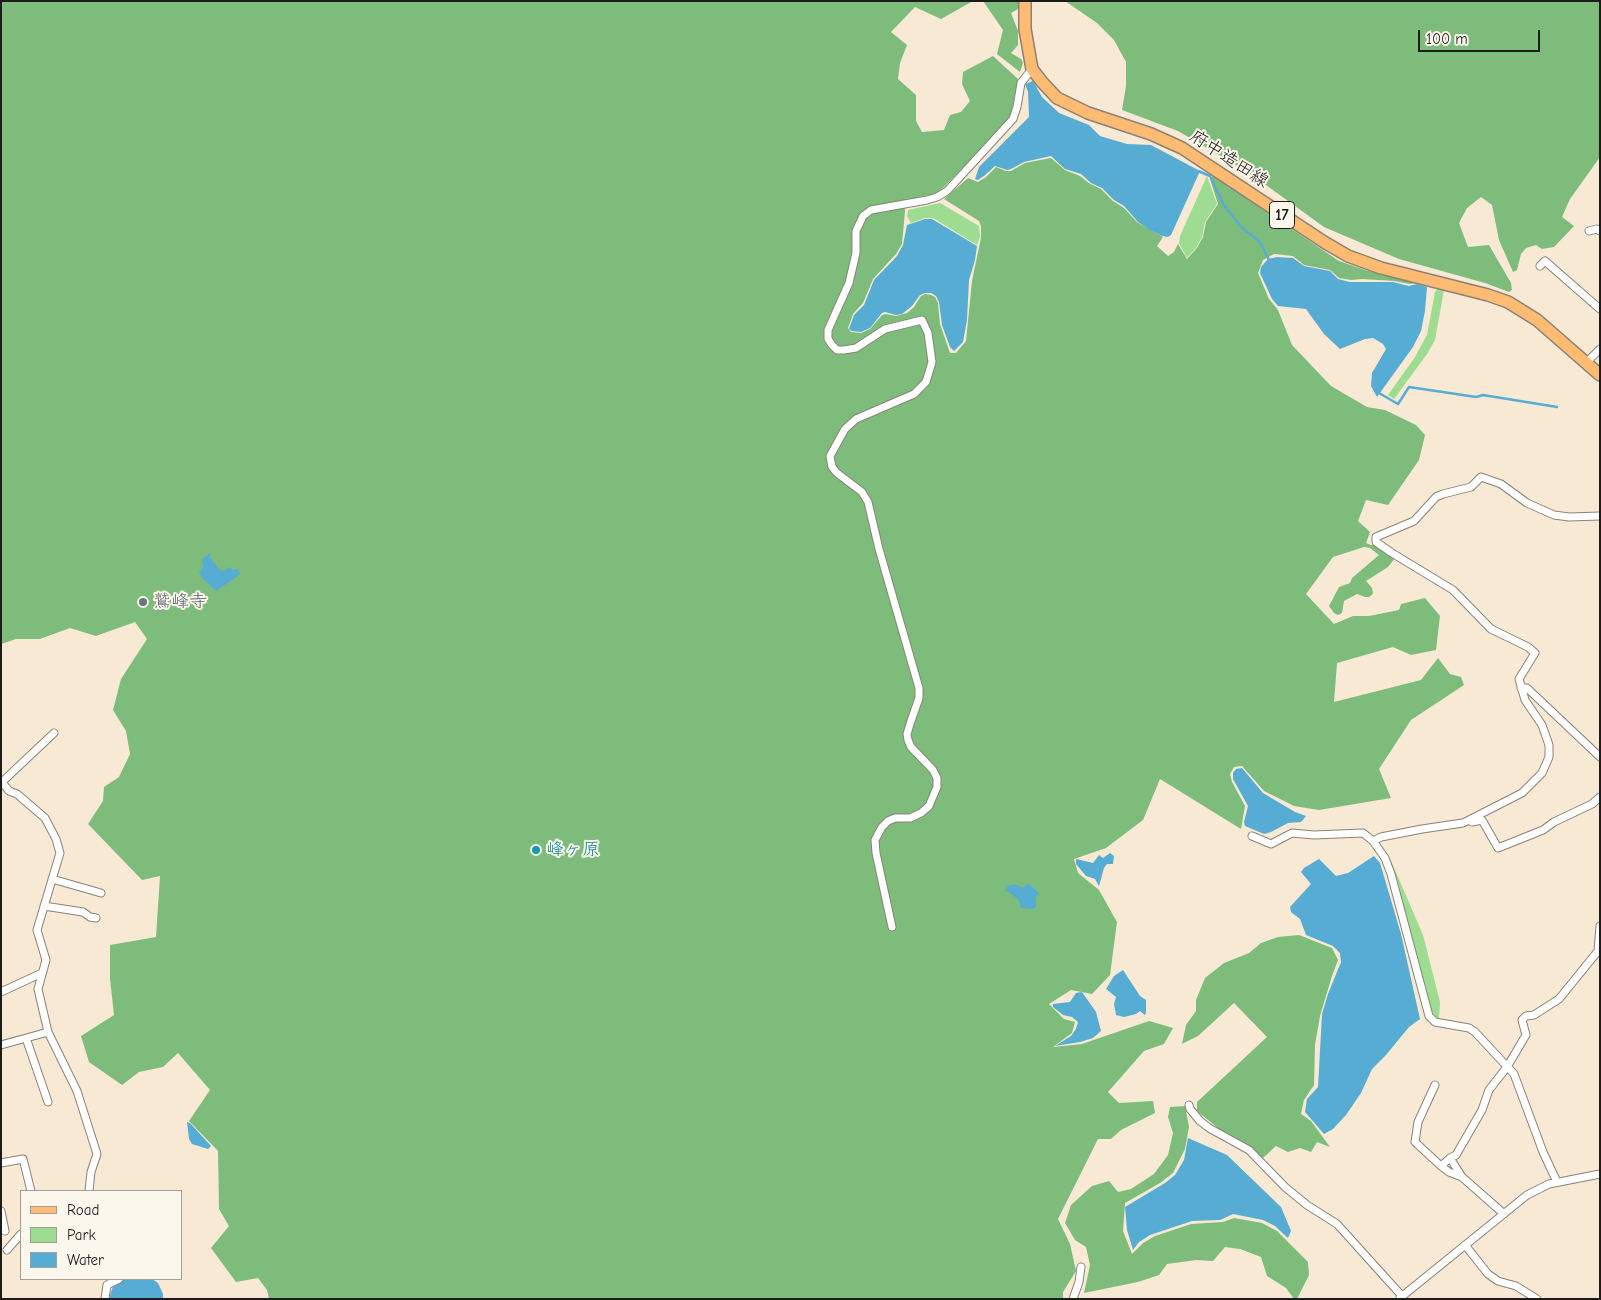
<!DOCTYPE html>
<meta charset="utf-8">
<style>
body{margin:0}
#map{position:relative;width:1601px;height:1300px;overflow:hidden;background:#f7e9d4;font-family:"Comic Neue",sans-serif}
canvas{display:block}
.frame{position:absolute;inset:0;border:2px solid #1c1c1c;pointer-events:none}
.legend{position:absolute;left:20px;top:1190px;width:162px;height:90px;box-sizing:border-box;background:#fbf7ec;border:1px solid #a29f99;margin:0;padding:6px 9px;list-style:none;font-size:15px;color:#1c1c1c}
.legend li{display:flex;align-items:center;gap:10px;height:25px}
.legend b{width:25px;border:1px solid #a29f99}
.scale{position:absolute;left:1418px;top:30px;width:122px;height:22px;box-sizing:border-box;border:2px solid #1c1c1c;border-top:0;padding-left:6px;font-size:15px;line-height:18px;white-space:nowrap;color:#1c1c1c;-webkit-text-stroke:4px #fbf7ec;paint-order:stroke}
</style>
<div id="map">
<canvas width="1601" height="1300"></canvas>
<div class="frame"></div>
<ul class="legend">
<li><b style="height:6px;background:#febb71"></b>Road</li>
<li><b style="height:14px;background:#9ddc91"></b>Park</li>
<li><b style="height:14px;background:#57acd3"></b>Water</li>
</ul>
<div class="scale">100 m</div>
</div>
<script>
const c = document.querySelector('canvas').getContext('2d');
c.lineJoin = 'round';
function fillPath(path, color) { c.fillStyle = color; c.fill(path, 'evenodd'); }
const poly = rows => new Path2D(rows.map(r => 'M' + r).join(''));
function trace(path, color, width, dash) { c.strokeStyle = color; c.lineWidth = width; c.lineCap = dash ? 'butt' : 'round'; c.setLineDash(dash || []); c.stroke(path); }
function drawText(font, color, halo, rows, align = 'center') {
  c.font = font + ' "Comic Neue","Klee One",sans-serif'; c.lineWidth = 4; c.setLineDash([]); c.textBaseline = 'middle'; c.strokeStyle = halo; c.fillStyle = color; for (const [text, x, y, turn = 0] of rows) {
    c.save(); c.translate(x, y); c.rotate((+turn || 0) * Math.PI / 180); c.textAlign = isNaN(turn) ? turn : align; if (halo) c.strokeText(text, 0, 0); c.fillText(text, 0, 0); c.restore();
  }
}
fillPath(poly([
 [1207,176,1217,204,1205,222,1202,237,1196,248,1187,258,1179,243,1180,236],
 [940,203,979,226,980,237,977,245,933,218,925,218,911,223,907,216,908,210],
 [1438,288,1444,290,1435,340,1427,354,1394,399,1388,395,1415,357,1427,335,1435,292],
 [1384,850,1389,856,1423,935,1440,1002,1439,1018,1438,1019,1430,1009,1394,875]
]), '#9ddc91');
fillPath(poly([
 [1,1,973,1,941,19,915,7,891,32,907,45,900,63,898,79,916,95,916,121,922,132,944,130,950,115,961,112,970,101,962,84,963,72,993,56,1018,79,1011,114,1005,125,938,193,906,200,902,244,896,254,873,279,863,303,853,314,848,328,851,332,861,333,870,329,882,315,886,314,896,316,907,313,914,307,921,296,925,294,931,295,935,297,938,303,940,324,950,353,956,353,966,341,972,281,981,238,981,226,979,221,944,199,968,178,978,182,986,177,996,167,1006,171,1011,171,1025,163,1051,158,1065,170,1080,176,1089,183,1101,189,1113,201,1124,208,1137,222,1163,237,1157,246,1168,256,1174,252,1178,244,1187,259,1197,248,1203,237,1206,222,1218,204,1210,179,1213,176,1339,261,1365,270,1415,283,1410,284,1394,281,1362,279,1351,280,1339,278,1330,270,1304,265,1293,256,1274,254,1263,260,1258,273,1269,299,1278,310,1292,345,1331,386,1367,407,1385,410,1416,425,1425,435,1419,460,1388,505,1366,500,1358,521,1370,532,1366,543,1371,545,1376,545,1395,558,1388,567,1366,581,1372,588,1373,594,1369,597,1365,597,1357,594,1344,601,1342,613,1338,615,1334,613,1329,606,1339,587,1350,583,1352,578,1379,555,1370,548,1364,547,1333,557,1306,594,1334,624,1353,616,1369,616,1399,610,1401,604,1425,598,1440,616,1436,650,1411,655,1393,647,1337,663,1334,702,1421,680,1438,658,1450,674,1461,677,1464,685,1411,720,1379,769,1391,798,1319,810,1294,806,1264,791,1242,766,1234,767,1230,774,1232,782,1245,806,1241,829,1160,779,1143,820,1106,848,1074,859,1078,873,1099,890,1117,922,1110,975,1092,994,1071,990,1049,1004,1064,1019,1075,1022,1072,1033,1053,1047,1082,1044,1149,1021,1173,1028,1164,1044,1144,1051,1108,1092,1119,1103,1153,1101,1155,1113,1121,1130,1111,1139,1098,1139,1058,1219,1070,1244,1076,1271,1063,1292,1063,1299,269,1299,267,1290,258,1278,236,1282,211,1248,229,1226,219,1209,218,1151,189,1121,210,1090,178,1053,163,1067,139,1072,122,1085,89,1062,81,1036,114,1015,110,979,110,945,156,937,160,876,142,880,88,824,103,801,104,787,119,777,130,754,126,731,113,710,121,679,147,639,135,622,96,636,70,628,40,639,16,639,1,644],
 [983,1,1018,1,1018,9,1011,13,1018,31,1018,45,1011,53,1021,59,1023,63,1020,72,997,54,1003,30],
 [1065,1,1600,1,1600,157,1570,199,1562,217,1574,226,1554,247,1542,249,1536,245,1526,248,1521,254,1517,270,1513,272,1499,240,1492,205,1481,197,1467,208,1459,223,1468,247,1489,245,1511,283,1512,290,1509,292,1485,283,1399,259,1324,227,1248,172,1178,131,1122,110,1126,86,1126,62,1114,40,1097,23],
 [1299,935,1332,948,1338,960,1332,976,1320,1016,1315,1045,1314,1085,1304,1100,1301,1114,1311,1121,1330,1147,1317,1142,1311,1152,1300,1148,1288,1152,1276,1146,1263,1158,1244,1144,1223,1132,1197,1111,1197,1102,1267,1037,1234,1003,1198,1036,1182,1044,1186,1025,1196,1011,1196,1000,1205,978,1224,963,1249,953,1261,943,1278,937],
 [1185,1106,1189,1127,1185,1149,1173,1173,1160,1183,1125,1203,1123,1231,1132,1254,1143,1243,1155,1236,1191,1224,1223,1222,1234,1218,1262,1223,1277,1231,1308,1262,1309,1275,1297,1299,1294,1299,1286,1288,1267,1276,1261,1257,1240,1249,1225,1247,1213,1261,1196,1260,1167,1264,1159,1275,1138,1282,1084,1293,1090,1265,1086,1247,1075,1240,1065,1223,1071,1205,1092,1186,1109,1181,1118,1192,1131,1189,1154,1174,1168,1155,1173,1133,1168,1117,1170,1107]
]), '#7ebc7b');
fillPath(poly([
 [1033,81,1042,97,1059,113,1089,125,1100,136,1127,144,1151,145,1200,171,1171,235,1168,237,1162,236,1150,230,1138,222,1124,206,1114,200,1102,188,1091,183,1081,174,1065,169,1051,156,1024,162,1011,169,1007,170,995,166,984,176,978,180,975,179,979,167,1029,117,1028,92,1025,84],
 [925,219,932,219,977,246,975,260,969,280,967,320,963,342,954,351,950,347,942,325,939,302,936,296,931,293,925,293,920,295,912,306,902,314,896,315,885,312,882,313,870,328,861,332,852,331,849,329,854,315,864,305,874,280,897,256,903,245,907,225],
 [1277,257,1293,258,1304,266,1330,271,1338,279,1350,282,1393,282,1409,286,1417,284,1427,287,1425,311,1421,331,1413,347,1377,397,1371,386,1372,373,1386,349,1383,344,1373,338,1365,339,1340,349,1324,334,1306,309,1278,306,1272,299,1260,273,1261,267,1268,259],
 [210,553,210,557,218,568,224,571,230,567,233,570,237,569,240,573,238,576,216,591,202,578,199,571,203,568,202,559],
 [1242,768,1263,793,1295,812,1306,816,1301,822,1288,823,1271,832,1264,834,1245,826,1244,822,1248,806,1233,779,1233,773,1236,769],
 [1110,853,1114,856,1113,864,1107,864,1104,868,1099,886,1095,879,1086,876,1076,864,1076,859,1093,863,1099,855,1103,858],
 [1374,856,1380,863,1401,934,1420,1019,1409,1027,1386,1055,1372,1069,1361,1093,1346,1115,1333,1129,1324,1134,1305,1112,1307,1099,1318,1087,1322,1014,1328,994,1341,962,1340,953,1333,946,1306,935,1300,919,1291,912,1290,907,1311,884,1301,872,1304,868,1319,859,1336,876,1348,873],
 [1028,883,1039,893,1036,897,1036,907,1033,909,1021,908,1018,899,1005,890,1009,885,1015,884,1023,888],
 [1123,970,1140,996,1146,1000,1146,1013,1145,1015,1140,1011,1136,1014,1124,1017,1116,1015,1114,1004,1116,997,1106,989,1114,976],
 [1082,992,1096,1012,1101,1031,1093,1038,1080,1042,1055,1046,1071,1036,1076,1029,1078,1022,1072,1017,1063,1015,1053,1007,1053,1004,1070,1002,1076,993],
 [187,1122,190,1123,211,1146,208,1149,192,1144,189,1139],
 [1188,1138,1227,1155,1281,1207,1291,1231,1288,1238,1275,1226,1263,1220,1233,1214,1220,1220,1192,1221,1150,1235,1139,1242,1133,1250,1127,1230,1125,1207,1165,1183,1175,1175,1184,1160],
 [125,1279,152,1279,158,1283,163,1294,163,1299,109,1299,113,1286,117,1282]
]), '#57acd3');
trace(poly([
 [1198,171,1210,176,1223,204,1243,229,1257,239,1261,244,1270,262],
 [1379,393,1398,404,1409,387,1476,397,1483,395,1557,407]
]), '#57acd3', 2.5);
const minor = poly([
 [1589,231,1597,229,1600,231],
 [1540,266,1545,261,1600,309],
 [1585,364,1600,349],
 [1521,688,1527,688,1600,757],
 [1,781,9,791,17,794,45,818,56,839,60,853,37,930,46,960,38,989,48,1032,1,1045],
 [2,782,54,733],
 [1472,822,1482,820,1498,848,1543,830,1554,822,1592,804,1600,797],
 [1252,836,1271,844,1292,833,1314,835,1363,833,1373,841],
 [52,879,101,893],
 [44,906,83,912,90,917,96,918],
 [892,927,876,853,875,840,882,827,888,821,895,818,910,818,921,813,929,806,937,787,937,778,933,770,911,747,908,740,907,734,910,724,919,698,919,688,879,549,868,502,862,492,837,473,832,467,830,456,845,429,856,419,914,394,926,382,932,362,928,333,922,320,885,329,856,348,844,350,837,350,832,345,828,339,828,330,849,283,856,253,856,231,863,216,871,210,927,200,937,197,947,191,1013,119,1017,107,1021,83,1032,69],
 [1,992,42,973],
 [48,1032,77,1091,97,1154,91,1172,89,1191],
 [26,1038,48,1102],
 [1435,1085,1418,1122,1415,1142,1441,1166,1450,1158],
 [1189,1105,1190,1109,1200,1121,1209,1128,1249,1150,1285,1187,1307,1205,1337,1224,1402,1296],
 [1,1163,23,1159,31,1191],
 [1441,1166,1449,1172,1462,1177],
 [1557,1182,1543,1152,1514,1074,1475,1032,1469,1028,1435,1022,1429,1016,1391,874,1385,858,1373,841,1381,837,1422,829,1463,823,1522,793,1542,773,1549,757,1549,745,1542,725,1525,700,1519,679,1535,653,1528,647,1491,629,1453,590,1392,553,1376,542,1376,537,1414,521,1436,497,1443,494,1471,487,1481,477,1501,484,1527,503,1554,515,1569,517,1600,516],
 [1,1211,5,1231],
 [1504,1214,1462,1177,1450,1158,1456,1155,1482,1110,1489,1090,1507,1067,1526,1035,1522,1020,1526,1016,1534,1015,1559,999,1598,951,1600,926],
 [1465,1245,1488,1274,1498,1281,1516,1286,1537,1299],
 [7,1250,21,1234],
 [1400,1298,1527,1195,1549,1184,1600,1174],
 [105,1299,107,1285,119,1279],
 [1073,1299,1079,1282,1081,1267]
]);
const primary = poly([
 [1025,1,1025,29,1032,69,1042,82,1057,98,1088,113,1151,134,1182,148,1324,242,1348,256,1381,268,1488,295,1508,302,1537,320,1600,375]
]);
trace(minor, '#8a8278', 9);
trace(primary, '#8a8278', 14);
trace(minor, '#fff', 7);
trace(primary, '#febb71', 11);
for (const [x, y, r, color] of [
 [143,602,5,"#6b7280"],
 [536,850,5,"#0f9aa8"]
]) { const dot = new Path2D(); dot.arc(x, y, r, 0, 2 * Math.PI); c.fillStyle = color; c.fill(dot); trace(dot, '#fbf7ec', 2); }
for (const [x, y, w] of [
 [1282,215,25]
]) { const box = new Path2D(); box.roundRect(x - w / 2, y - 13.5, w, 27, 4); c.fillStyle = '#fbf7ec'; c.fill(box); trace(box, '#1c1c1c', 1); }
drawText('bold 16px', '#1c1c1c', null, [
 ["17",1282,215]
]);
drawText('18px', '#1c1c1c', '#fbf7ec', [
 ["府中造田線",1229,159,33]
]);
drawText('18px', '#5b616d', '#fbf7ec', [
 ["鷲峰寺",153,602]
], 'left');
drawText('18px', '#0d838f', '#fbf7ec', [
 ["峰ヶ原",546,850]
], 'left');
</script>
